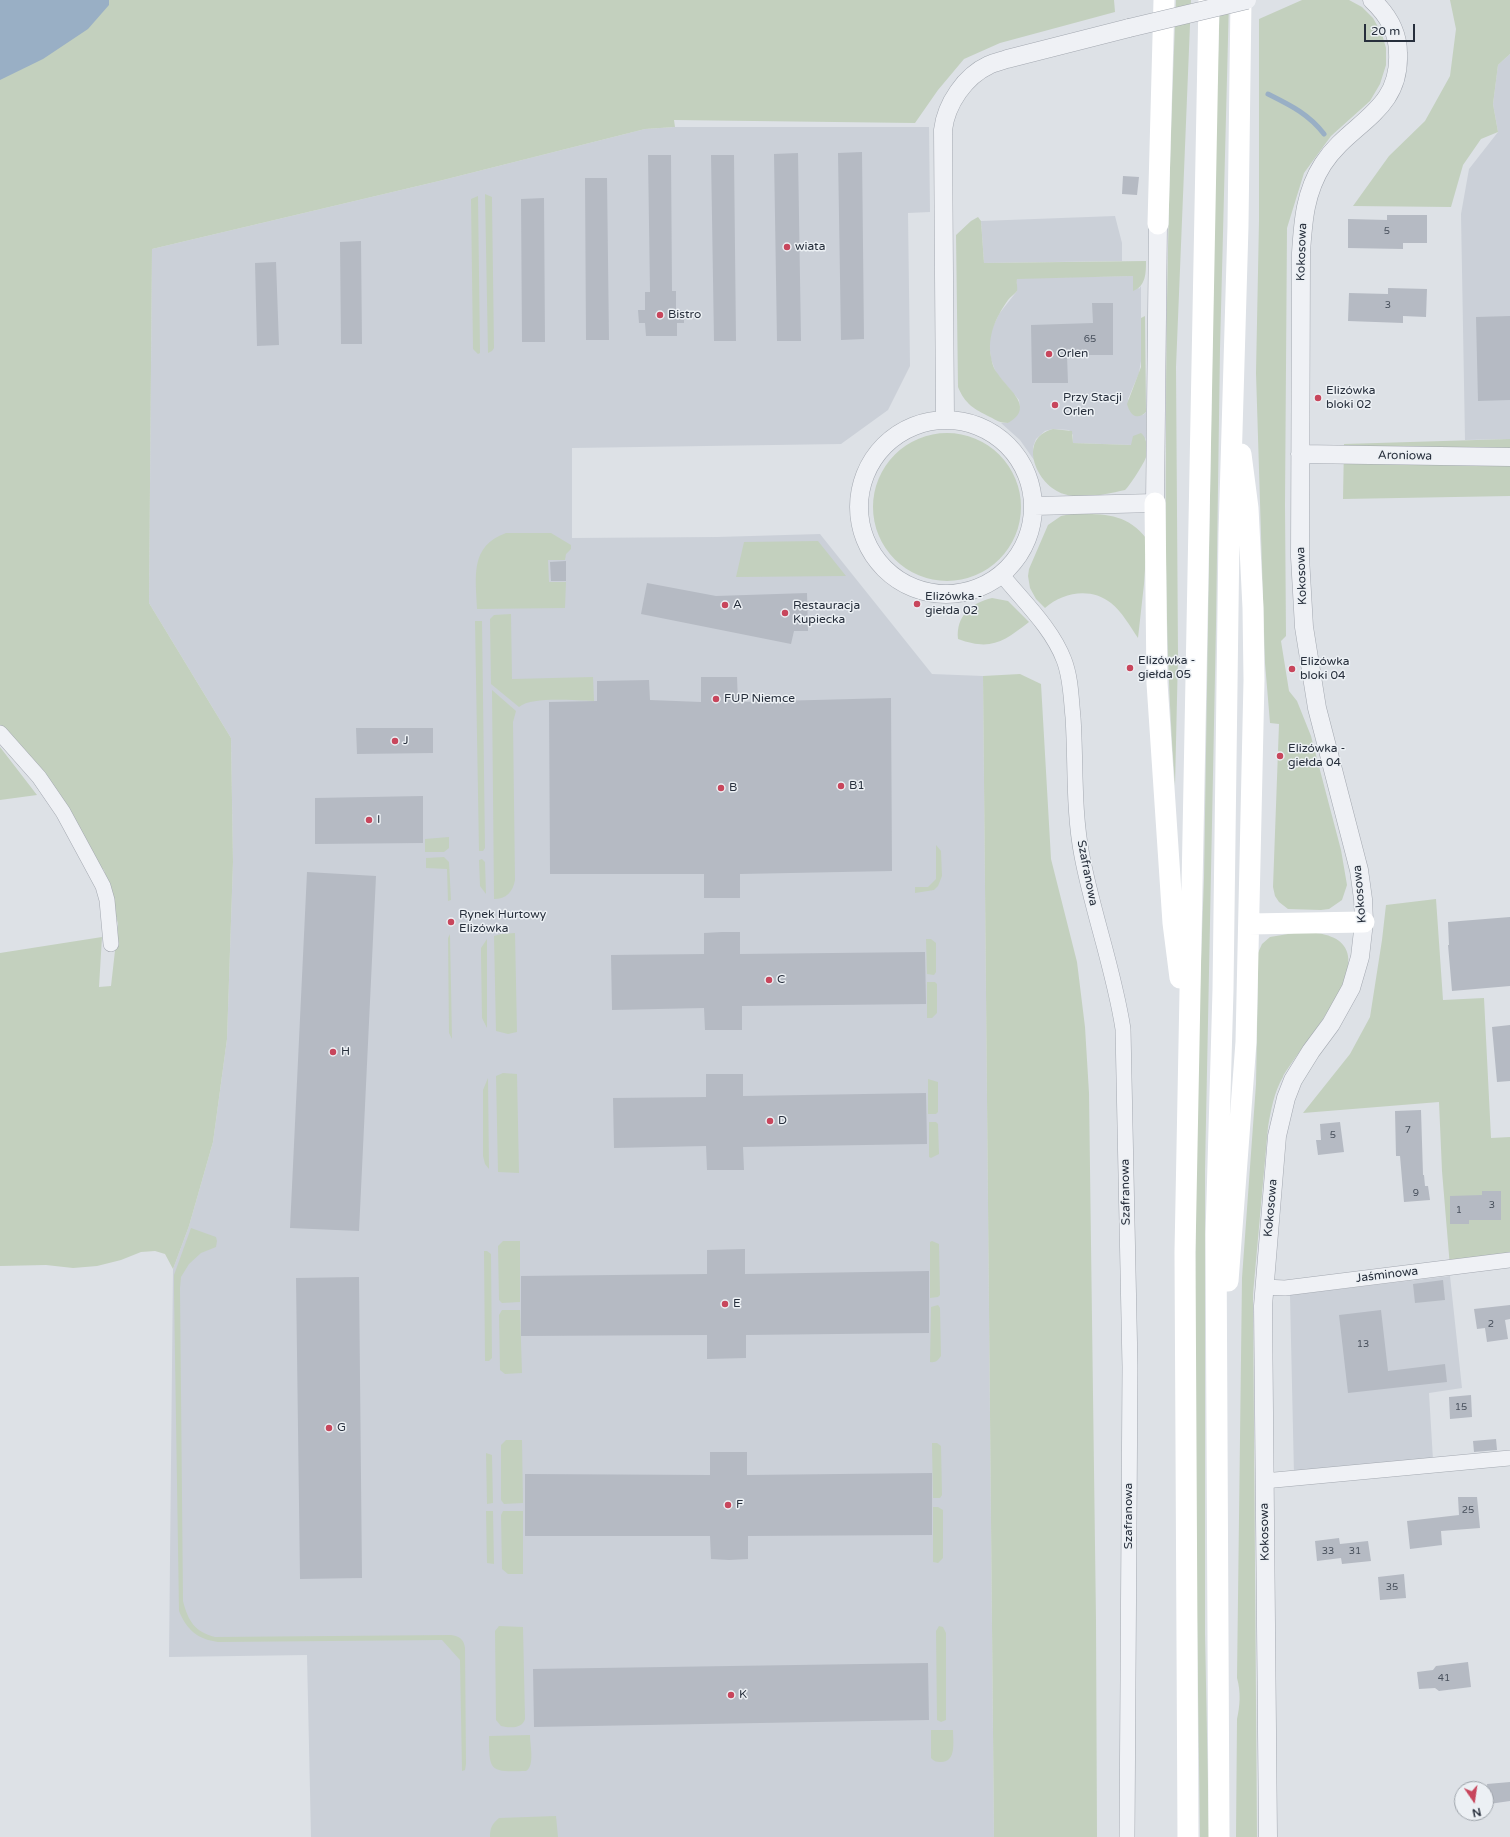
<!DOCTYPE html>
<meta charset="utf-8">
<style>
body{margin:0}
#map{position:relative;width:1510px;height:1837px;overflow:hidden;background:#dde1e6;font-family:"Varela Round",sans-serif}
canvas{display:block}
.north{position:absolute;left:1454px;top:1781px;width:40px;height:40px;box-sizing:border-box;background:#ecf0f4;border:1px solid #9da3aa;border-radius:50%;rotate:167deg;font-size:11px;font-weight:700;line-height:16px;text-align:center;color:#272f3c}
.north::after{content:'';display:block;margin:auto;width:14px;height:18px;background:#c8465c;clip-path:polygon(50% 0,100% 100%,50% 72%,0 100%)}
.scale{position:absolute;left:1364px;top:24px;width:51px;height:18px;box-sizing:border-box;border:2px solid #272f3c;border-top:0;padding-left:5px;font-size:12px;line-height:14px;white-space:nowrap;color:#272f3c;-webkit-text-stroke:3px #ecf0f4;paint-order:stroke}
</style>
<div id="map">
<canvas width="1510" height="1837"></canvas>
<div class="north">N</div>
<div class="scale">20 m</div>
</div>
<script>
const ctx = document.querySelector('canvas').getContext('2d');
ctx.lineJoin = 'round';
function paint(path, color) {
  ctx.fillStyle = color;
  ctx.fill(path, 'evenodd');
}
function stroke(path, color, width, dash) {
  ctx.strokeStyle = color;
  ctx.lineWidth = width;
  ctx.lineCap = dash ? 'butt' : 'round';
  ctx.setLineDash(dash || []);
  ctx.stroke(path);
}
function write(font, color, halo, rows, align = 'center') {
  ctx.font = font + ' "Varela Round",sans-serif';
  ctx.lineWidth = 3;
  ctx.setLineDash([]);
  ctx.textBaseline = 'middle';
  ctx.strokeStyle = halo;
  ctx.fillStyle = color;
  for (const [text, x, y, turn = 0] of rows) {
    ctx.save();
    ctx.translate(x, y);
    ctx.rotate((+turn || 0) * Math.PI / 180);
    ctx.textAlign = isNaN(turn) ? turn : align;
    if (halo) ctx.strokeText(text, 0, 0);
    ctx.fillText(text, 0, 0);
    ctx.restore();
  }
}
paint(new Path2D(`
 M1510,54V439L1465,440L1461,214L1469,169L1498,132L1493,104L1498,65Z
 M675,127H929L930,212L908,213L910,366L888,410L841,444L572,448V538L717,537L820,534L932,674L983,676L994,1837H311L307,1655L169,1657L173,1269L189,1226L213,1142L227,1039L233,862L231,738L149,603L152,249L439,181L645,129Z
 M1115,216L1122,243V261L984,263L981,221Z
 M1133,276L1139,289L1141,286V361L1139,373L1128,399L1143,415L1146,412V441L1145,438L1132,440V445L1073,443V435L1069,430L1053,429L1045,431L1036,439L1033,447L1034,460L1020,440L1001,423H1008L1020,408L1019,400L996,373L991,359L989,343L991,331L999,314L1017,291L1016,278Z
 M1450,1276L1462,1388L1429,1393L1433,1460L1294,1475L1290,1295Z`), '#cbd0d8');
paint(new Path2D(`
 M0,0H1114L1115,12L1000,43L964,59L938,90L915,123L674,120L675,127L645,129L439,181L152,249L149,603L231,738L233,862L227,1039L213,1142L189,1226L173,1269L165,1254L155,1251L141,1252L121,1260L97,1266L73,1268L46,1265L0,1266V953L102,937L99,987L111,986L118,924L104,870L89,860L0,733Z
 M1176,0H1191L1176,367L1178,656L1175,786C1166,668 1165,549 1166,431C1166,287 1170,143 1176,0Z
 M1220,0H1229L1220,349L1216,625L1205,1170V1633L1209,1837H1200L1194,1396L1197,1072L1204,878L1216,116Z
 M1302,0H1349L1362,7L1373,18L1382,34L1386,48V65L1380,84L1370,101L1331,136L1304,173L1287,228L1285,505L1286,636L1281,641L1289,691L1297,701L1311,736L1341,850L1347,885L1342,900L1329,909L1321,910L1288,909L1279,902L1275,896L1273,887L1279,724L1270,723L1265,663L1256,373L1259,221V19Z
 M1450,0H1510V54L1498,65L1493,104L1498,132L1481,139L1463,165L1451,207L1353,206L1389,156L1425,121L1450,76L1456,29Z
 M485,194L492,197V201L494,348L492,351L488,353Z
 M478,196L480,353L478,354L473,349L471,199Z
 M978,217L981,221L984,263L1146,261C1146,273 1146,286 1133,291V276L1017,279C1016,282 1018,288 1017,291C1015,294 1010,297 1008,300C996,317 987,336 991,357C992,363 994,370 998,374C1008,390 1036,407 1008,423C1000,423 996,420 990,417C974,409 965,404 958,387L956,235L971,221Z
 M1145,316L1146,412C1137,421 1130,415 1127,404L1141,367V318Z
 M1053,429L1072,431L1073,443L1131,445L1133,436L1141,433C1147,437 1148,450 1146,457C1145,462 1129,487 1125,490C1107,494 1082,500 1064,494C1037,486 1016,439 1053,429Z
 M873 507a74 74 0 1 1 148 0a74 74 0 1 1-148 0Z
 M1510,439V496L1343,499L1344,444Z
 M1071,514C1102,514 1126,512 1147,539L1144,584L1138,638C1130,626 1122,612 1111,603C1091,587 1063,592 1045,608L1036,599L1030,588L1028,576L1029,569L1048,525L1061,516Z
 M506,533H551L571,545V549L566,554L565,560H548L549,582H566L565,608L477,609C476,578 469,546 506,533Z
 M818,541L846,576L736,577L744,542Z
 M992,598L1008,601L1029,622C1003,642 991,651 958,639C956,616 971,603 992,598Z
 M511,614L512,679L593,677L594,701C575,701 533,696 519,707L491,684L490,619L494,615Z
 M475,621H482L485,848L483,851H479Z
 M1020,674L1041,684L1051,859L1077,962L1085,1027L1089,1093L1096,1620L1097,1837H994L983,676Z
 M492,690L516,711L513,722L515,880C513,892 506,899 494,899Z
 M0,747L37,795L0,800Z
 M449,837V848L444,852H425V839Z
 M936,845L941,851L942,876L938,886L934,890L915,893V887H928L936,879Z
 M444,857L449,862L451,900L448,901L447,869L426,868V858Z
 M482,859L485,862L486,894L480,886L479,860Z
 M1436,899L1443,1000L1484,998L1491,1138L1510,1137V1260L1450,1267L1442,1171L1439,1102L1303,1113L1350,1054L1370,1017L1382,940L1386,905Z
 M1300,932C1408,932 1305,1038 1283,1077C1274,1092 1271,1110 1268,1127L1253,1294L1257,1837H1236L1237,1719C1240,1706 1241,1692 1237,1678L1242,1278L1256,1084L1258,977L1257,955L1262,944L1270,937Z
 M515,933L517,1032L508,1034L496,1031L494,936L501,934Z
 M450,934L452,1039L449,1033L448,938Z
 M487,939V1028L482,1018L481,954V948Z
 M926,939H931L936,943V972L934,975L927,974Z
 M927,982H935L937,984V1013L932,1018H927Z
 M503,1073L517,1074L519,1173L498,1172L496,1076Z
 M488,1078L489,1169L485,1164L483,1156V1090Z
 M928,1079L938,1082V1112L936,1114H928Z
 M929,1122H936L938,1124L939,1154L931,1158L929,1157Z
 M191,1228L216,1237L217,1241L216,1247L201,1253L189,1264L181,1277L180,1288L183,1601C188,1621 195,1632 215,1637L451,1635C459,1636 464,1639 465,1648L466,1764L465,1770L462,1771L460,1660L442,1640L218,1642C197,1639 187,1630 179,1611L174,1292V1275Z
 M503,1241H520V1302L502,1303L499,1300L498,1246Z
 M932,1241L939,1244L940,1295L938,1297L930,1298V1242Z
 M484,1251H487L491,1254L492,1358L489,1361H485Z
 M938,1305L940,1308L941,1356C938,1360 936,1363 930,1362L931,1307Z
 M502,1310H520L522,1373L505,1374L500,1370L499,1315Z
 M506,1440H522L523,1503L504,1504L501,1500V1445Z
 M932,1443H937L941,1446L942,1495L940,1498H933Z
 M486,1453L492,1455L493,1503L487,1504Z
 M933,1507H938L943,1510V1558L938,1563L933,1562Z
 M486,1511H493L494,1564L487,1563Z
 M503,1511H523V1574H508L502,1569L501,1515Z
 M499,1626L523,1627L525,1719C522,1729 510,1728 501,1726L496,1720L495,1631Z
 M939,1626L943,1627L946,1633V1720L941,1722L937,1720L936,1631Z
 M931,1730H953C953,1741 957,1763 940,1762C936,1762 934,1761 931,1758Z
 M530,1735C530,1745 535,1766 526,1771C490,1772 489,1772 489,1736Z
 M556,1816L558,1837H490C490,1828 492,1824 499,1818Z`), '#c3d0be');
paint(new Path2D(`
 M0,0H109V5L88,29L43,59L0,80Z`), '#99afc5');
stroke(new Path2D(`
 M1268,94C1290,105 1309,114 1324,134`), '#99afc5', 5);
paint(new Path2D(`
 M862,152L864,339L841,340L838,153Z
 M798,153L801,341H777L774,154Z
 M648,155H671L672,291H676V310H684V323H677V336H646L645,323H639L638,310H645V292H650Z
 M711,155H734L736,341H714Z
 M1123,176L1139,177L1137,195L1122,194Z
 M585,178H607L609,340H586Z
 M544,198L545,342H522L521,199Z
 M1387,215H1427V243H1403V249L1348,248V219L1387,220Z
 M361,241L362,344H341L340,242Z
 M276,262L279,345L257,346L255,263Z
 M1388,288L1427,289L1426,317L1403,316V323L1348,321L1349,293L1388,294Z
 M1092,303H1113V355H1067L1068,383H1032L1031,325L1093,323Z
 M1510,316V400L1478,401L1476,317Z
 M566,561V581H551L550,562Z
 M647,583L716,596L807,593L808,631H794L791,644L641,614Z
 M701,677H737L738,702L891,698L892,871L740,874V898H704V874H550L549,702L597,701V681L649,680L650,700L701,702Z
 M356,728H433V753L357,754Z
 M423,796V843L315,844V798Z
 M307,872L376,876L359,1231L290,1228Z
 M1510,917V986L1452,991L1448,945H1449L1448,922Z
 M722,932H740V954L925,952L926,1004L742,1006V1030H705L704,1008L612,1010L611,955L704,954V933Z
 M1510,1025V1081L1497,1082L1492,1027Z
 M706,1074H743V1096L926,1093L927,1144L743,1147L744,1170H707L706,1146L614,1148L613,1098L706,1097Z
 M1421,1110L1423,1175H1424L1425,1186H1428L1430,1200L1404,1202L1400,1156H1396L1395,1111Z
 M1340,1122L1344,1152L1318,1155L1316,1140H1321L1320,1124Z
 M1482,1191H1501V1220H1469V1224H1450V1196L1482,1195Z
 M745,1249V1274L929,1271V1333L746,1335V1358L707,1359V1335L521,1336V1276L707,1274V1250Z
 M359,1277L362,1578L300,1579L296,1278Z
 M1443,1280L1445,1300L1415,1303L1413,1284Z
 M1510,1305V1319L1505,1320L1508,1339L1487,1342L1485,1328L1477,1329L1474,1309Z
 M1381,1310L1388,1371L1445,1364L1447,1382L1348,1393L1339,1315Z
 M1471,1395L1472,1417L1450,1419L1449,1397Z
 M1496,1439L1497,1450L1474,1452L1473,1441Z
 M710,1452H747V1475L932,1473V1535L748,1536V1559L729,1560L711,1559L710,1536H525V1474L710,1475Z
 M1458,1497H1477L1480,1528L1441,1531L1442,1545L1410,1549L1407,1521L1459,1515Z
 M1339,1538L1340,1544L1368,1541L1371,1561L1342,1564L1341,1558L1317,1561L1315,1541Z
 M1404,1574L1406,1598L1380,1600L1378,1577Z
 M1468,1662L1471,1687L1439,1691L1435,1688L1419,1689L1417,1672L1433,1670L1436,1666Z
 M928,1663L929,1720L534,1727L533,1669Z
 M1510,1782V1801L1489,1804L1487,1784Z`), '#b5bac3');
const minor = new Path2D(`
 M1002,575C1023,601 1052,628 1064,660C1071,678 1071,698 1073,717C1076,762 1073,810 1082,856C1093,914 1114,970 1123,1029L1130,1367L1127,1837
 M0,733L39,777L63,812L89,860L103,886L107,900L111,944
 M1264,1287L1285,1288L1510,1260
 M1264,1481L1510,1458`);
const tertiary = new Path2D(`
 M859 507a87 87 0 1 1 174 0a87 87 0 1 1-174 0Z
 M945,420L943,130C946,104 965,76 989,65C995,62 1002,61 1007,59L1129,28
 M1300,454L1510,457
 M1034,506L1155,503L1158,224
 M1268,1837L1263,1306L1277,1136L1286,1098L1293,1080L1311,1051L1331,1024L1351,988L1360,957L1364,922L1363,899L1359,870L1317,708L1304,627L1300,557L1301,253C1303,221 1305,192 1323,164C1350,122 1401,112 1398,53C1398,32 1387,14 1372,0`);
stroke(minor, '#a3a8b0', 16);
stroke(tertiary, '#a3a8b0', 19);
stroke(minor, '#eff1f5', 15);
stroke(tertiary, '#eff1f5', 18);
stroke(new Path2D(`
 M1158,224L1164,0
 M1155,503L1157,683L1173,923L1180,978
 M1249,924L1364,922
 M1228,1281L1246,1042L1254,680L1253,608L1248,508L1241,454
 M1188,1837L1185,1252L1209,0
 M1219,1837L1216,1234L1223,990L1229,534L1238,226L1241,0`), '#fff', 21);
const tertiaryBridge = new Path2D(`
 M1129,28L1247,0`);
stroke(tertiaryBridge, '#a3a8b0', 19, []);
stroke(tertiaryBridge, '#eff1f5', 18);
for (const [x, y, r, color] of [
 [787,247,4,"#c8465c"],
 [660,315,4,"#c8465c"],
 [1049,354,4,"#c8465c"],
 [1318,398,4,"#c8465c"],
 [1055,405,4,"#c8465c"],
 [917,604,4,"#c8465c"],
 [725,605,4,"#c8465c"],
 [785,613,4,"#c8465c"],
 [1130,668,4,"#c8465c"],
 [1292,669,4,"#c8465c"],
 [716,699,4,"#c8465c"],
 [395,741,4,"#c8465c"],
 [1280,756,4,"#c8465c"],
 [841,786,4,"#c8465c"],
 [721,788,4,"#c8465c"],
 [369,820,4,"#c8465c"],
 [451,922,4,"#c8465c"],
 [769,980,4,"#c8465c"],
 [333,1052,4,"#c8465c"],
 [770,1121,4,"#c8465c"],
 [725,1304,4,"#c8465c"],
 [329,1428,4,"#c8465c"],
 [728,1505,4,"#c8465c"],
 [731,1695,4,"#c8465c"]
]) {
  const dot = new Path2D();
  dot.arc(x, y, r, 0, 2 * Math.PI);
  ctx.fillStyle = color;
  ctx.fill(dot);
  stroke(dot, '#ecf0f4', 1.5);
}
write('10px', '#4a525e', null, [
 ["5",1387,231],
 ["3",1388,305],
 ["65",1090,339],
 ["7",1408,1130],
 ["5",1333,1135],
 ["9",1416,1193],
 ["3",1492,1205],
 ["1",1459,1210],
 ["2",1491,1324],
 ["13",1363,1344],
 ["15",1461,1407],
 ["25",1468,1510],
 ["33",1328,1551],
 ["31",1355,1551],
 ["35",1392,1587],
 ["41",1444,1678]
]);
write('12px', '#272f3c', '#ecf0f4', [
 ["wiata",795,247],
 ["Bistro",668,315],
 ["Orlen",1057,354],
 ["Elizówka",1326,391],
 ["bloki 02",1326,405],
 ["Przy Stacji",1063,398],
 ["Orlen",1063,412],
 ["Elizówka -",925,597],
 ["giełda 02",925,611],
 ["A",733,605],
 ["Restauracja",793,606],
 ["Kupiecka",793,620],
 ["Elizówka -",1138,661],
 ["giełda 05",1138,675],
 ["Elizówka",1300,662],
 ["bloki 04",1300,676],
 ["FUP Niemce",724,699],
 ["J",403,741],
 ["Elizówka -",1288,749],
 ["giełda 04",1288,763],
 ["B1",849,786],
 ["B",729,788],
 ["I",377,820],
 ["Rynek Hurtowy",459,915],
 ["Elizówka",459,929],
 ["C",777,980],
 ["H",341,1052],
 ["D",778,1121],
 ["E",733,1304],
 ["G",337,1428],
 ["F",736,1505],
 ["K",739,1695]
], 'left');
write('12px', '#272f3c', '#ecf0f4', [
 ["Kokosowa",1302,252,-88],
 ["Aroniowa",1405,456,1],
 ["Kokosowa",1302,576,-92],
 ["Szafranowa",1087,873,79],
 ["Kokosowa",1360,894,-95],
 ["Szafranowa",1126,1192,-91],
 ["Kokosowa",1271,1208,-85],
 ["Jaśminowa",1387,1275,-7],
 ["Szafranowa",1129,1516,-90],
 ["Kokosowa",1265,1532,-91]
]);
</script>
